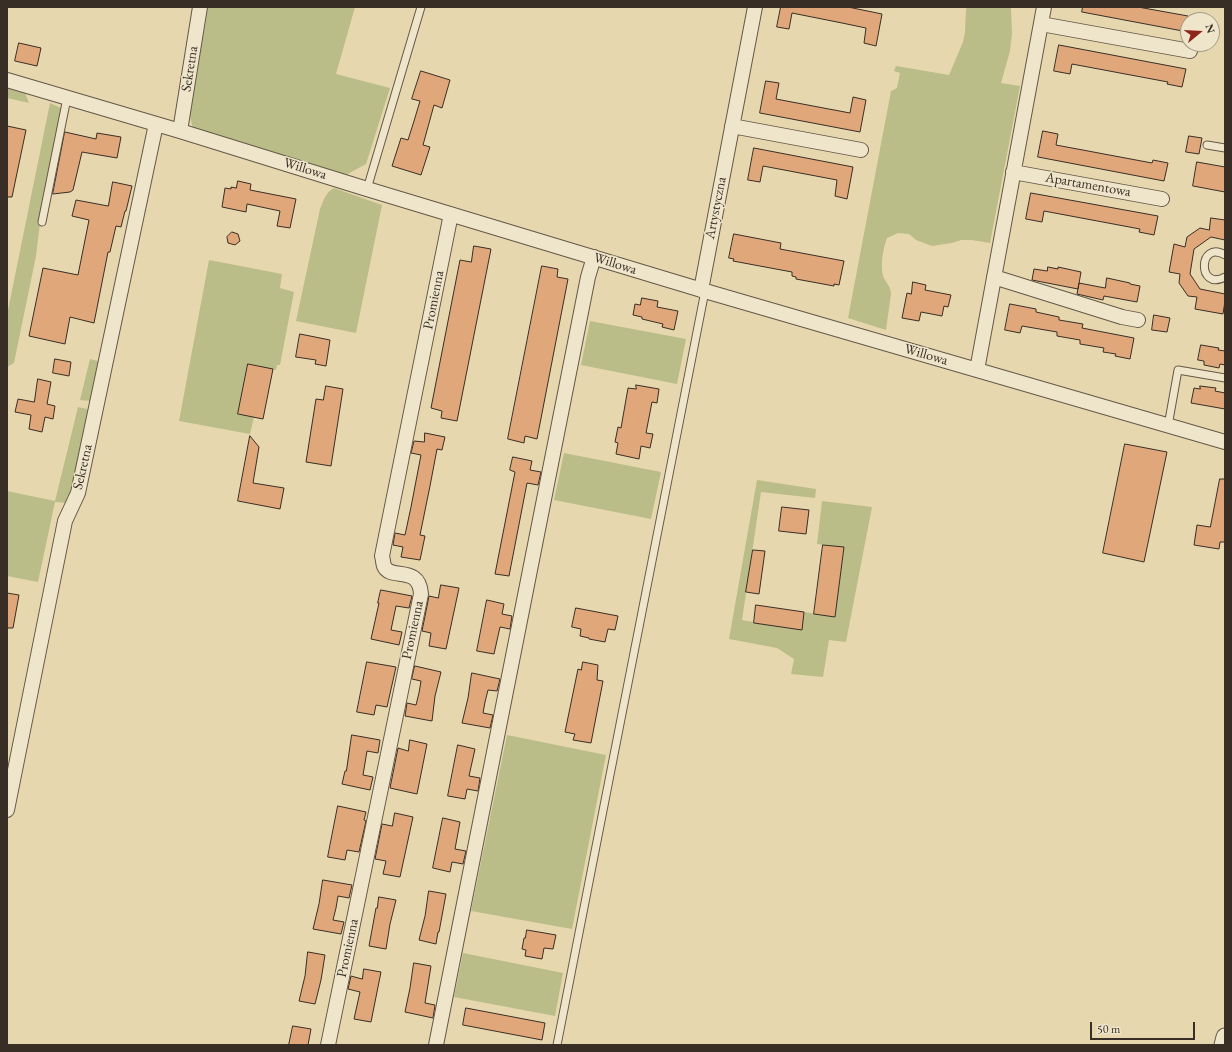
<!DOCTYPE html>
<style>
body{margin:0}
#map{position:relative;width:1232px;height:1052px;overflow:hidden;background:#e7d7af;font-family:"EB Garamond",serif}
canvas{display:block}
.frame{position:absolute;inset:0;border:8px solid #382e25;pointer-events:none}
.north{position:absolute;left:1180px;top:12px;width:40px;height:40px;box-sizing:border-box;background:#efe5cb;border:1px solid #a69c89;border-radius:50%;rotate:72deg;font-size:11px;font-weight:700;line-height:16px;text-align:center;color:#382e25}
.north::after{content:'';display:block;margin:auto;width:14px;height:18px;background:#8f2418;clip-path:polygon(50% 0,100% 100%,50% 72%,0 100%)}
.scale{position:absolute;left:1090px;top:1022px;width:105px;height:18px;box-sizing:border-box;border:2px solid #382e25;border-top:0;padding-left:5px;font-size:12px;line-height:14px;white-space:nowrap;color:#382e25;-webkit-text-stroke:3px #efe5cb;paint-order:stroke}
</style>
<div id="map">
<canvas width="1232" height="1052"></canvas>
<div class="frame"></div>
<div class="north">N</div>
<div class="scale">50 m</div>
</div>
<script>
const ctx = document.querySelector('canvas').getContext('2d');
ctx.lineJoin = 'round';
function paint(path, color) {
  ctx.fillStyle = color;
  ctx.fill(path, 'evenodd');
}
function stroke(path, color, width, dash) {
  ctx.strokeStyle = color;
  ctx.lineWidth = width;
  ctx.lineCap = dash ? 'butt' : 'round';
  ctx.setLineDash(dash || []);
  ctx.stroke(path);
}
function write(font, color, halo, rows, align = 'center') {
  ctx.font = font + ' "EB Garamond",serif';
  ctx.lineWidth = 3;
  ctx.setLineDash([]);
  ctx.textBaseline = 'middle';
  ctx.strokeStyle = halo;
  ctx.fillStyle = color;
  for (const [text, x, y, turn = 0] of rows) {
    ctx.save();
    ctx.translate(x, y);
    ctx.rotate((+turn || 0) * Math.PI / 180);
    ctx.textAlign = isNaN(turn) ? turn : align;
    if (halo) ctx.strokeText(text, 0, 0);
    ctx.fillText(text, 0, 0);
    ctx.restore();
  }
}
paint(new Path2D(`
 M208,7H355L336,74L390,88L366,164L346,175L193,129L190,116Z
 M968,7H1011L1012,34L1010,51L1001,83L1020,86L990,243L971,240H961L952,243L932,246L916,240L909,234L898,233L887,238C883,249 879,270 885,280C888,285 891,288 891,294L886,330L848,318L891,91L897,88L900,73L894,71L896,66L949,75L963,42L965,32L966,9Z
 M7,87L25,93L29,103L7,98Z
 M50,103L61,108L42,206L36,256L14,363L7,367V315Z
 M334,188L382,205L356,333L296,321L320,209C323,201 326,192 334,188Z
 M209,260L282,274L280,288L294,292L280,365H277L276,370L248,364L238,414L254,417L250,434L179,421Z
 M590,321L686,339L677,384L581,365Z
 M90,359L101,362L94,395L90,401L80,400Z
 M78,407L87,409L90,420L68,503L55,502L38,582L7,576V491L55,501Z
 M564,453L661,472L651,519L554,500Z
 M757,480L816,489L815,498L761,492L742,620L801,630L804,612L835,617L844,548L817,544L822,501L872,507L846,642L829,640L823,677L791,674L794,659L777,648L729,639Z
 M507,735L606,755L572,929L471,911Z
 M463,953L563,973L555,1016L454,997Z`), '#babd87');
const building = new Path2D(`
 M781,7H848L882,14L876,46L864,43L866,28L842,23L792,13L789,29L777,27Z
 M1083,7H1138L1188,16V32L1082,12Z
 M19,43L41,48L37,66L15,61Z
 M1059,45L1186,69L1182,87L1167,84L1168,82L1072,64L1070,74L1054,71Z
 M421,71L450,80L442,108L434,105L423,145L430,147L421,175L392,166L401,138L408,140L414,121L420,101L412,99Z
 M766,81L779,83L776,99L850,113L853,97L866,100L860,132L760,113Z
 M7,126L26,130L12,197H7Z
 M1043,131L1058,134L1056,145L1152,163L1153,160L1168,163L1164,181L1038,157Z
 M65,132L96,139L97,133L121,137L117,158L82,152L73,190L70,192L53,194Z
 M1189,136L1202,138L1199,154L1186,152Z
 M754,148L853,167L847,199L835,196L837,180L763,166L760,182L748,180Z
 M1197,162L1225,167V192L1193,186Z
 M238,181L251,184L250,190L296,199L290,228L277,226L280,211L247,204L246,212L222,207L225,188L231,189V187L236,188Z
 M113,182L132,186L126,211H125L121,227L116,226L110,252H108L94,323L70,317L65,344L29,336L43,268L78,275L89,220L72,216L76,200L108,206Z
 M1031,193L1158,216L1154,235L1139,232L1140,229L1044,211L1042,222L1026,219Z
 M1211,218L1225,220V240L1211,237L1194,249L1190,274L1200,289L1225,294V301L1223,314L1195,309L1197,297L1188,296L1179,283L1180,274L1169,272L1174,244L1185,247L1187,237L1200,228L1209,230Z
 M232,232L238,234L240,241L235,245L228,243L227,237Z
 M734,234L781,243L780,249L844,261L839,285L834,284V286L796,279V277L792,276V272L733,261L734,259L729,258Z
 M474,246L491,249L457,421L441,418L442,411L431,408L460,260L471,262Z
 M542,266L558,269L557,277L568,279L537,439L525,436L524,443L508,439Z
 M1048,267L1058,269V267L1081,272L1078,289L1032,280L1034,269L1047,271Z
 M1107,278L1130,283V284L1140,286L1137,302L1104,296L1103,300L1077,294L1079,283L1105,288Z
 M913,282L926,285L925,290L951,295L948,307L944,306L942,316L921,312L919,321L902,318L907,293L911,294Z
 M642,298L658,301L657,307L678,311L674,330L662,327L663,324L642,319V317L633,315L635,304L640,305Z
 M1010,304L1036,309V312L1059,317V320L1083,324L1082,328L1134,338L1130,359L1115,356L1116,354L1103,352L1104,348L1080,344V340L1057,336V332L1022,326L1020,333L1005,330Z
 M1154,315L1170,318L1167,332L1152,330Z
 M300,334L330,340L326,366L315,364L316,360L296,357Z
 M1201,345L1219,348L1218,350L1225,351V365L1220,364L1219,368L1204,365V361L1198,360Z
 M55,359L71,362L69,376L53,373Z
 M248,364L273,369L263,419L238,414Z
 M38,379L51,382L47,404L55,406L53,419L45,417L42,432L29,429L31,415L15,412L18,399L34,402Z
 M636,385L659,389L657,403L652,402L646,433L653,434L650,448L641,446L639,459L616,454L618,443L615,442L618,427L621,428L628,388L636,389Z
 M326,386L343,389L331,466L306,462L316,399L323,400Z
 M1200,386L1216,388L1215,391L1225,393V409L1191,403L1194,388L1200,389Z
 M425,433L445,437L442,450L437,449L430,486L420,535L425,536L420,560L401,557L403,547L393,545L395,533L405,535L411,507L421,455L411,453L414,441L424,442Z
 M250,436L259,447L253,483L284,488L280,509L238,501Z
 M1125,444L1167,452L1144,562L1103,553Z
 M513,457L532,461L530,470L541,472L538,485L527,483L509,576L495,574L515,472L510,470Z
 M1220,479H1225V542H1220L1219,549L1194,545L1197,525L1210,527Z
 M782,507L809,510L806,534L779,531Z
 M823,545L844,547L835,617L814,614Z
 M753,550L765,551L759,594L746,592Z
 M441,585L459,588L446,649L429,646L431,633L422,631L429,596L438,598Z
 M381,590L412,596L409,608L396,606L391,630L402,632L399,645L371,639L379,603H378Z
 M7,593L19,595L13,628H7Z
 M487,600L504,604L502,614L512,616L510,629L500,627L494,654L477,651Z
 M756,605L804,612L802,630L754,623Z
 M576,608L618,616L615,630L608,629L605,642L589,639V638L580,636L581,629L572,627Z
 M367,662L396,667L387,707L376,705L374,715L357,712Z
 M583,662L598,665L597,680L603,681L591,743L573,740L575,734L565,732L578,669L581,670Z
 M415,666L441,672L435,696L432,721L405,716L407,703L416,705L419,693L421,681L412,679Z
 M472,673L500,679L497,691L488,690L485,702L483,713L493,715L490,728L462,723L468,698Z
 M352,735L380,740L378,753L367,751L363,775L373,777L370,790L342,784L345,771H346Z
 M410,740L427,744L417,794L390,788L398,748L408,751Z
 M458,745L475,749L469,776L480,778L478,791L467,789L465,799L448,796Z
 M338,806L366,812L364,820L366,821L359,852L347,850L345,860L328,857Z
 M395,813L413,817L400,877L383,874L386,861L375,859L382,824L392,826Z
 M443,818L460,822L455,849L466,851L463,864L452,862L450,872L433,868Z
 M323,880L352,885L349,898L338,896L336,908L333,920L344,922L341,934L313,929L319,904Z
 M429,891L446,894L439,932H438L436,944L419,940L425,916Z
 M379,897L396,900L390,924L386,949L369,946L376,908H377Z
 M527,930L556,935L553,949L544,948L542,959L525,956L526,950L522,949L524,938H525Z
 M308,952L325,955L321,980L315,1004L299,1001L305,976Z
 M414,963L431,966L425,1003L435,1005L433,1018L405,1012L410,988Z
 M364,969L381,972L371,1022L354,1019L360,992L348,989L351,976L362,979Z
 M466,1008L545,1023L542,1040L463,1025Z
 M293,1026L311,1029L308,1045H289Z`);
paint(building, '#e0a77b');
stroke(building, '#382e25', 1);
const service = new Path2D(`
 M1207,145L1225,148
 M367,189L421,7
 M42,222L67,98
 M1225,255C1198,239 1197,292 1225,277
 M1168,426L1178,370L1225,378
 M557,1045L705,291`);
const minor = new Path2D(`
 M1041,24L1190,51
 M7,80L180,131L367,189L705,291L1225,442
 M732,126L861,150
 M180,131L200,7
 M1013,172L1162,199
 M994,277L1122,317L1138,320
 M701,290L755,7
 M977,370L1044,7
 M7,810L65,521L78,493L156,124
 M328,1045L421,594C419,564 390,581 384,566C383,563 383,559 382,556L451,214
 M436,1045L588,277L594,257`);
const tertiary = new Path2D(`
 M1223,1045L1225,1037`);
stroke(service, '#645848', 9);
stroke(minor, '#645848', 16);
stroke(tertiary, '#645848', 19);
stroke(service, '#efe5cb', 7);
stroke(minor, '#efe5cb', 14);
stroke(tertiary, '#efe5cb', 17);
write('14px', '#382e25', '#efe5cb', [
 ["Sekretna",190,69,-81],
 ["Willowa",305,169,17],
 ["Apartamentowa",1088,185,10],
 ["Artystyczna",716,208,-79],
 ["Willowa",615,264,17],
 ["Promienna",434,300,-79],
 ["Willowa",926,355,16],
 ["Sekretna",83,467,-77],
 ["Promienna",413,630,-78],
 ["Promienna",348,948,-78]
]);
</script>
